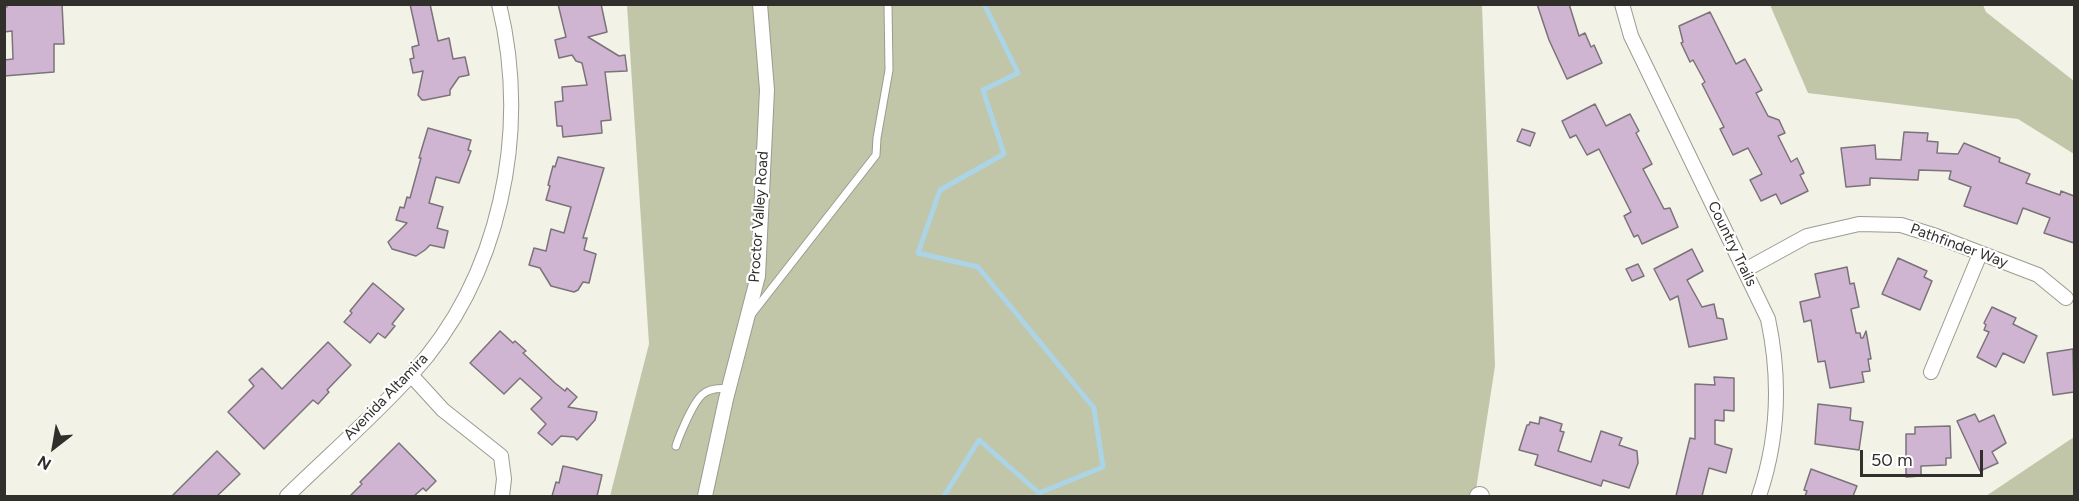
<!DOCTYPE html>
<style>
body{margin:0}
#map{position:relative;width:2079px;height:501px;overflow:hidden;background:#f3f2e7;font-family:Figtree,sans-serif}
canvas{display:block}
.frame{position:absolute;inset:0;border:6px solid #302f2b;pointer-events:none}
.north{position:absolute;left:24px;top:417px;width:60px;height:60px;-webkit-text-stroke:4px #fff;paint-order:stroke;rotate:211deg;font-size:16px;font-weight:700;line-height:24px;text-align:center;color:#302f2b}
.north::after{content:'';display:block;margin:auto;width:21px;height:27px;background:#302f2b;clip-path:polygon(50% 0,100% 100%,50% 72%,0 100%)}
.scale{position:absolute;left:1860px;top:450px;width:123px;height:27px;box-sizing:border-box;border:3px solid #302f2b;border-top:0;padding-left:8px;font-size:18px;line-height:21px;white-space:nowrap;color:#302f2b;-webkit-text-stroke:4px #fff;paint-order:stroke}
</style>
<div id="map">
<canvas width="2079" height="501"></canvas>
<div class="frame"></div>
<div class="north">N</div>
<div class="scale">50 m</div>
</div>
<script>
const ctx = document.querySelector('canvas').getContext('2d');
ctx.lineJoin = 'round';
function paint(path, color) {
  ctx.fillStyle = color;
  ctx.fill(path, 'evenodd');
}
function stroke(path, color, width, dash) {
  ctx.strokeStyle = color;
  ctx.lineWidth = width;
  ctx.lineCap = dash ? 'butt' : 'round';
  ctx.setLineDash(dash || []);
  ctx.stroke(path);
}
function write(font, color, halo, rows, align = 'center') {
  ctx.font = font + ' Figtree,sans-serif';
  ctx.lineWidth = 4.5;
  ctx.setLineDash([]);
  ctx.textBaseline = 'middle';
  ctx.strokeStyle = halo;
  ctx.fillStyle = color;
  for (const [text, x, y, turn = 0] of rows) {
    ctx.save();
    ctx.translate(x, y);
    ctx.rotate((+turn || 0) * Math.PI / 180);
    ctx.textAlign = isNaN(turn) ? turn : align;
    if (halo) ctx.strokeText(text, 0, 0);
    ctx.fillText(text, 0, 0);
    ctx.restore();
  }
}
paint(new Path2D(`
 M627,5H1482L1495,366L1475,496H610L649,344Z
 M1770,5H1983L1986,12L2074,81V154L2018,119L1808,93Z
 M2074,437V496H1986Z`), '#c2c6a8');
stroke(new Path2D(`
 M944,496L979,440L1039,493L1103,467L1094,408L978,267L918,253L940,190L1004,154L983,90L1018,73L984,4`), '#abd4e7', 5);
const building = new Path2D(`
 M7,4H62L64,44H54V72L4,76V60L13,59L12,31L4,32V7H7Z
 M410,4H430L438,41L449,38L453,59L465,57L469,75L459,77L450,90V95L425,100H422L418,95L423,71L413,73L410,59L414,58L412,47L419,45Z
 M558,4H601L607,32L588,37L619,56L625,55L627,71L605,72L611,120L601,121L602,133L563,137L562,126H557L555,102L563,101L562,87L587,85L582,63L576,61L572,55L559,58L555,40L566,37Z
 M1537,4H1569L1579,36L1585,33L1591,47L1594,45L1602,63L1567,79L1549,40Z
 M1710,12L1736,64L1745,59L1762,90L1756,93L1768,116L1779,120L1785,133L1778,136L1791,162L1797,158L1804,173L1800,175L1808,191L1781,204L1776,194L1761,201L1750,180L1762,174L1748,148L1733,155L1720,129L1724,127L1702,84L1705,82L1693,60L1690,62L1681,43L1683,42L1679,26Z
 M1595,104L1606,126L1630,114L1639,131L1636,133L1652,164L1643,169L1664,209L1670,208L1678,227L1642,244L1638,235L1634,237L1624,216L1631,212L1599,149L1587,155L1576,135L1570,138L1562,121Z
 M428,128L471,140L468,150L471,151L459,183L436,177L429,203L443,207L437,228L448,231L444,248L430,245L425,250L416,256L392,249L388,242L407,223L396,220L400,207L404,208L407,197L410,198L421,158H419Z
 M1522,129L1535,133L1530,146L1517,141Z
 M1904,132L1928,133L1927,141L1938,142L1937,153L1958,154L1964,143L2000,158L1999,162L2030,174L2026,183L2060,195L2061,191L2074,196V243L2044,233L2050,218L2023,208L2017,224L1964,206L1971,187L1949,179L1951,171L1919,170L1918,180L1870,178V185L1846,187L1841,148L1875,145L1876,159L1901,160Z
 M558,157L604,168L583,238H587L584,250L596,254L589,283L583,282L578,290L574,292L551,286L540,268L529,265L534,248L546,251L551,229L564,233L571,207L546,200L550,186L548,185L553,166L555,167Z
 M1692,249L1703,271L1687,280L1702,307L1714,304L1717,318L1723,319L1727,339L1689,347L1678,296L1670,300L1654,269Z
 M1898,258L1927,271L1924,277L1932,281L1920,310L1882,294Z
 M1638,264L1644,276L1632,281L1626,269Z
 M1847,267L1850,284L1854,283L1859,307L1851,309L1856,333H1860L1861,338H1863L1866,331L1871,359H1868L1870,371L1862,372L1864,382L1830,388L1825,361L1818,362L1811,320L1804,322L1800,302L1820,297L1815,274Z
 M373,283L404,309L392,324L395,326L385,338L378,333L370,343L344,322L352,313L350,311Z
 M1992,307L2016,318L2013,324L2037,336L2024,363L2003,353L1996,367L1977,357L1989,332L1984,330L1986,325L1984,323Z
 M500,331L513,343L515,341L526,351L523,353L555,383L565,391L567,388L577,397L568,407L597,412L595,420L577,440L574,437L561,436L552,445L538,433L546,424L531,409L542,398L520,378L504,394L470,363Z
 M328,342L351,365L327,390L329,392L318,404L313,400L264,449L228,412L254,386L249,380L262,368L282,389Z
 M2073,349L2074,392L2053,395L2047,353Z
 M1714,377L1734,378V411L1724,410V421L1715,420V444L1732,449L1726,473L1709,468L1702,496H1676L1690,438L1695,439V384L1715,385Z
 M1818,404L1851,408L1850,420L1863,422L1859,450L1815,444Z
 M1975,414L1979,422L1994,415L2006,443L1992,452L1998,463L1980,471L1957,421Z
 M1540,417L1562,424L1560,431L1564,432L1558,451L1591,462L1601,431L1622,438L1619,445L1637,451L1638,463L1629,488L1603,480L1601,486L1535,465L1538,455L1519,450L1527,425H1529L1530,422L1539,424Z
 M1950,426L1951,458H1946V465L1921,466V476L1906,477V434H1915V427Z
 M399,443L436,481L426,491L423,488L414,496H350L362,484L360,482Z
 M217,451L240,474L217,496H172Z
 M563,466L602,475L597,496H552L556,482L559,483Z
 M1811,469L1857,486L1853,496H1805L1807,491L1804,490Z`);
paint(building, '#d0b5d2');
stroke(building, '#7a737a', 1.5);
const lane = new Path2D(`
 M751,315L876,155L877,138L889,70L888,4
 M676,446C679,436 683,428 687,419C697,398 703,386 728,389`);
const street = new Path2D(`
 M1622,4L1631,36L1768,319C1781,380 1779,437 1759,496
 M1745,270L1807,236L1859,224L1901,225L1936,236L2038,275L2066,298
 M1931,372L1980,254
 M411,375L443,410L501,456L504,479L502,496
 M287,496C328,456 372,418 411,375C501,277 530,132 499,4
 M705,496L726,399L758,276L767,90L760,4`);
const secondary = new Path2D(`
 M1479,496H1480`);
stroke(lane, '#9c9b91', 9);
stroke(street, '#9c9b91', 16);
stroke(secondary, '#9c9b91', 20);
stroke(lane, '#fff', 7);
stroke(street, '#fff', 14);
stroke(secondary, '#fff', 18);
write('15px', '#302f2b', '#fff', [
 ["Proctor Valley Road",759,217,-86],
 ["Country Trails",1732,244,64],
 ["Pathfinder Way",1959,246,20],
 ["Avenida Altamira",386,397,-46]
]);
</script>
